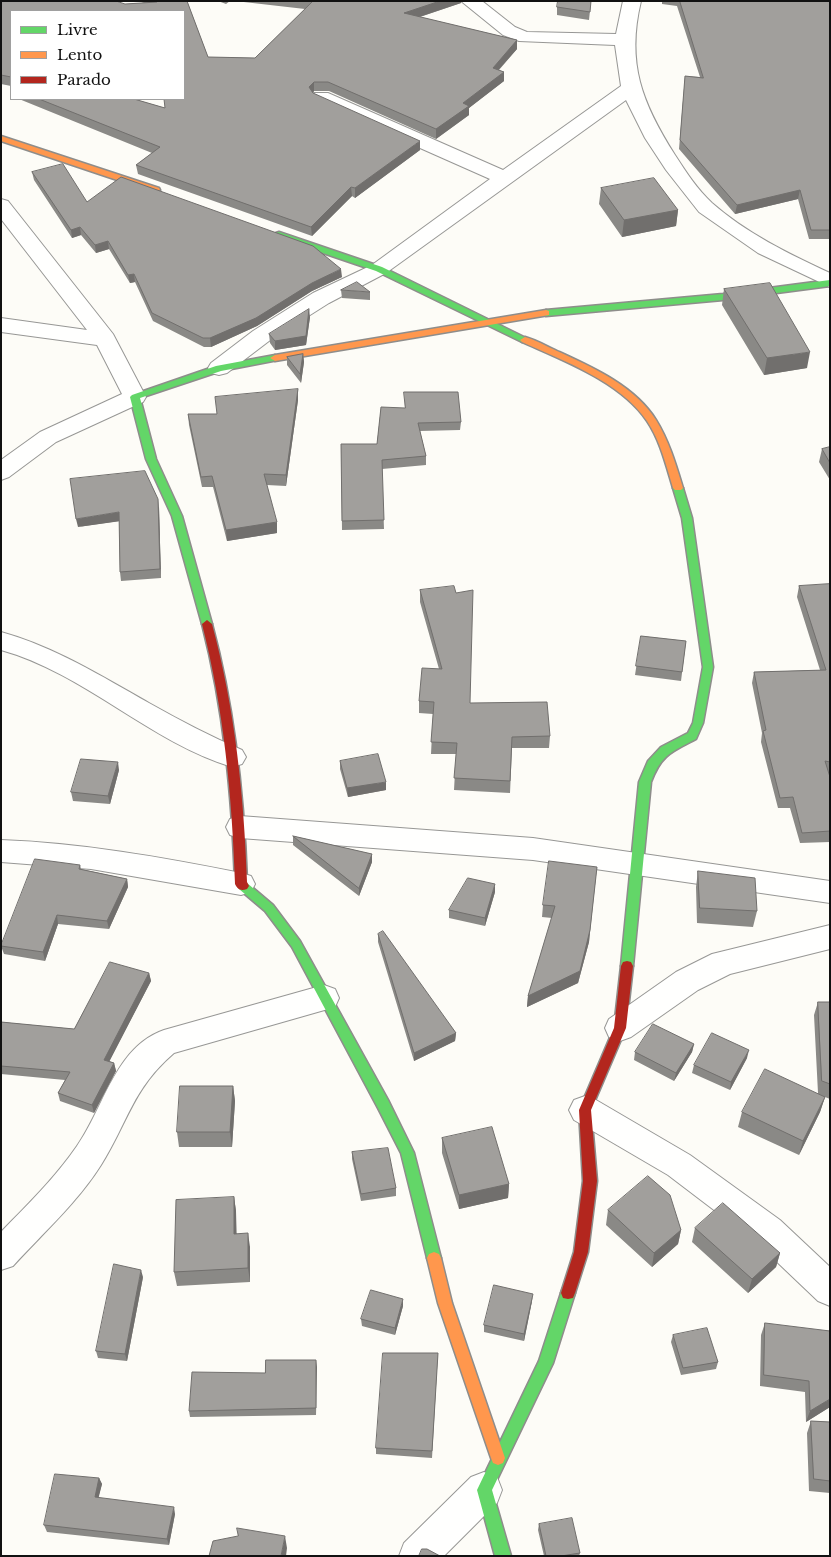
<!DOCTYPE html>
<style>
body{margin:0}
#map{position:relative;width:831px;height:1557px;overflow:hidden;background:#fdfcf7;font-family:"Libre Baskerville",serif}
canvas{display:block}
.frame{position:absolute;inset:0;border:2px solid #111;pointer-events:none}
.legend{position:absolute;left:10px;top:10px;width:175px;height:90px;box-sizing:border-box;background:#fff;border:1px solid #a0a0a0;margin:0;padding:6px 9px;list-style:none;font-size:15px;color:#111}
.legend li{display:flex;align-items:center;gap:10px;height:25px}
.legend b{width:25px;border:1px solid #a0a0a0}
</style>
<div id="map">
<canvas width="831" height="1557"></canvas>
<div class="frame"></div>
<ul class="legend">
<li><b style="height:6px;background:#63d668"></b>Livre</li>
<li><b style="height:6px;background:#ff974d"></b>Lento</li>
<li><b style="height:6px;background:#b3261e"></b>Parado</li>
</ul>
</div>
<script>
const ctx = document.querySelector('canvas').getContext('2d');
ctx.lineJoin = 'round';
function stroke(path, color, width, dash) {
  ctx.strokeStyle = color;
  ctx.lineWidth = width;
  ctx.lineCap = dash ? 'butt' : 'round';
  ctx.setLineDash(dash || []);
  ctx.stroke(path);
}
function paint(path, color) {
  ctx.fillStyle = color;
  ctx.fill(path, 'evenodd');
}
const street = new Path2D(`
 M461,1H482L515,27L527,32L616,34L623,1H641C626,63 642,103 675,155C686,172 697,189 712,203C746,233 789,254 830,273V287L758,253L699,212L666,170L645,138L626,100L386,273L329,303L269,341L227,373L219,375L211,373L208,368L211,363L253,331L313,293L372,265L490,179L314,101L311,97L314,93H328L503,170L621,86L615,45L519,41L503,35Z
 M1,199L8,201L113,334L146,397L143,402L56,442L9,477L1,480V460L40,432L122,394L97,345L1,332V318L87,330L1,219Z
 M1,632C55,647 101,676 149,703C179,720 210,736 242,750L246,757L242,764L232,767C150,742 84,673 1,650Z
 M240,816L533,838L830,881V903L533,860L240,838L230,835L226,827L230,819Z
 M1,840C82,843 161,857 241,873L251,876L255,884L251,892L241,895L91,869L1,862Z
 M830,925V949L730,974L698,990L631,1037L620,1041L609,1037L605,1028L609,1019L676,972L712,954Z
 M324,985L335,989L339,998L335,1007L174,1053C132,1089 128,1122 101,1165C77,1203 43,1233 13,1266L1,1270V1232C28,1204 55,1178 77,1146C104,1108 115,1047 164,1030Z
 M585,1096L596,1100L690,1155L780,1220L830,1267V1306L818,1301L756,1242L668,1175L574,1120L569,1110L574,1100Z
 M484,1472L497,1477L502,1490L497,1503L444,1556H399L404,1543L471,1477Z`);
const fast = new Path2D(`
 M279,232L382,267L530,340L528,342H522L376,271L276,237V233Z
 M830,280V286L723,300L546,316L542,313L546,310L723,294Z
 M275,355L280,358L278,360L221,371L140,398L156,459L182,516L212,624L207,628L202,624L172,516L146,459L130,397L132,395L216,366Z
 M678,485L683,488L692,518L713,667L703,723L696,739C671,752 661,755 651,782L633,966L631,970L627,971L623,970L621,966L639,782L648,761L661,747L688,733L693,723L703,667L682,518L673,488Z
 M243,881L247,883L273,905L300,941L388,1100L414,1153L441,1258L439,1262L434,1264L429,1262L427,1258L401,1153L378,1108L292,947L265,911L239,889L237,886L239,883Z
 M568,1287L573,1288L575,1293L553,1363L492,1490L511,1556H495L477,1490L539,1361L561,1293L563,1288Z`);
const slow = new Path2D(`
 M1,136L159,188L160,190L156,192H153L1,141Z
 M546,310L549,311V315L275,361L270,358L275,355Z
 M525,337C536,340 546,346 557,351C592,367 635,386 656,420C669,441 676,465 683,488L681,490H675L673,488C666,465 660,440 647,421C621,382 562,360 522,342L520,340Z
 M434,1252L439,1254L441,1258L452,1303L505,1458L503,1463L498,1465L493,1463L491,1458L438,1303L427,1258L429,1254Z`);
const jam = new Path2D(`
 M207,620L212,624C235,709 244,795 247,882L249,886L247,889C241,891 238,890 235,884C232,796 224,710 202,624Z
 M627,961L631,962L633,966L626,1028L591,1110L597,1181L588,1252L575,1293L573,1298L568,1299L563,1298L561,1293L574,1252L583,1181L579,1110L614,1028L621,966L623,962Z`);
stroke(street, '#979795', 2);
stroke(fast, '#8e8d8b', 3);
stroke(slow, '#8e8d8b', 3);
stroke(jam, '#8e8d8b', 3);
paint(street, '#fffffe');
paint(fast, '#63d668');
paint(slow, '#ff974d');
paint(jam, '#b3261e');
paint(new Path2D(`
 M1,1L125,4L144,3L139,1H187L208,57L255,58L305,9L235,1H461V3L420,17L517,40V49L499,70L504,72V81L469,108V115L436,139L329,91H314L313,93L420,150L355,198L352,196L312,236L138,174L136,165L152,153L19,99H134L165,108L184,11H11V86L1,84Z
 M218,1H230L226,4Z
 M591,1L589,20L557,15V7Z
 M662,1H830V239H809L798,199L735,214L679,149L685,76L700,77L677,6L662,4Z
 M32,172L87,202L342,277L312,291L257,326L211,347H204L153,321L135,282L130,283L109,249L96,253L81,235L72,238L34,180Z
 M601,188L678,210L676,226L622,237L599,204Z
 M724,289L807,368L764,375L722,305Z
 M341,290L370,292V300L342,298Z
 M310,317L306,345L275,350L270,343L269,334Z
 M303,354L304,362L301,383L287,365V357Z
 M298,389V400L286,486L267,485L277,533L227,541L213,487H202L189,425L188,414H217Z
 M381,407L461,422L460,430L420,431L426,456V465L382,469L384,529L342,530L341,444H377Z
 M830,447V480L819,462L822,449Z
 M159,507L161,578L121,581L120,572L119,521L78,527Z
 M830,584V773H829L830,777V842L800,843L790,808H778L761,742L762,733L752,683L754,672L820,670L797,597L799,586Z
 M420,590L470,703L550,736L549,748H512L510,793L454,790L456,754H431L433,714L419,713V701L439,669L420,602Z
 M641,636L686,641L681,681L635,675Z
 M340,761L386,790L348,797L340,769Z
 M119,770L110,804L73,801L71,792Z
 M293,836L372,854V862L359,896L293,845Z
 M80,865L81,869L127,879L128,887L109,929L58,924L45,961L4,954L1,946Z
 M597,867L589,942L578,983L527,1007L528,996L552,918L542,917L543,905Z
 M698,871L757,911L753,927L697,923L696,887Z
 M495,892L485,926L449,918V910Z
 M378,934L456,1033L455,1041L414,1061L378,942Z
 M149,973L151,981L109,1061L114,1063L116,1071L94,1113L60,1101L58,1093L65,1080L1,1074V1022L74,1029Z
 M818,1002H830V1099L825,1097L820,1112L799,1155L738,1127L742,1112L818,1093L814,1015Z
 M694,1044L692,1052L674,1081L634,1060L635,1052Z
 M747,1058L730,1090L692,1073L694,1065Z
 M233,1086L235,1101L232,1147H179L177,1132Z
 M442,1138L509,1184L508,1198L459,1209L442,1153Z
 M352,1152L396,1188V1196L361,1201L352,1159Z
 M234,1197L236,1211V1233L250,1247V1282L177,1286L174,1272Z
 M608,1210L681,1230L678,1244L652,1267L606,1225Z
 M695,1228L780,1253L776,1267L748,1293L692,1242Z
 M143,1277L127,1361L98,1358L96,1351Z
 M532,1301L524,1341L484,1332V1325Z
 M403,1306L395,1335L362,1326L361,1319Z
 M765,1323L830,1407L806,1422L805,1392L760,1386L761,1335Z
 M673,1335L718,1362L716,1369L681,1375L671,1342Z
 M438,1353L432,1458L376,1454V1448Z
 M316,1360V1415L190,1417L189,1411L265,1373Z
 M811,1421L830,1422V1493L809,1491L807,1433Z
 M99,1478L102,1484L98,1498L175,1514L169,1545L47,1532L44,1525Z
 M539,1524L580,1553L579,1556H544L538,1530Z`), '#8a8986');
paint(new Path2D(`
 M440,1H461V3L404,22V13Z
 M517,40V49L492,77L493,68Z
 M504,72V81L469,108V115L436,139V129L463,103Z
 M314,82V91L310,96L309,87Z
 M420,141V150L355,198V188Z
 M351,187L352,196L312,236L311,227Z
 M800,190L798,199L735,214L737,205Z
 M678,210L676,226L622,237L624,220Z
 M80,227L81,235L72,238L71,230Z
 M108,241L109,249L96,253L95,245Z
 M341,269L342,277L312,291L257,326L211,347L210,338L312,283Z
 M134,274L135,282L130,283L128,275Z
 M309,309L310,317L306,345L275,350V341Z
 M810,352L807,368L764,375L767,358Z
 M303,354L304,362L301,383L300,374Z
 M298,389V400L286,486V475Z
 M158,499L159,507L161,578L160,569Z
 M119,512L121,521L78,527L76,519Z
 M277,522V533L227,541L226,530Z
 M118,762L119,770L110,804L108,796Z
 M386,782V790L348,797L347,788Z
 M372,854V862L359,896V888Z
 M127,879L128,887L109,929L107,921Z
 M495,884V892L485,926V918Z
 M57,915L58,924L45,961L43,952Z
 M590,930L589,942L578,983L527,1007L528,996Z
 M149,973L151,981L106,1068L104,1060Z
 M456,1033L455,1041L414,1061V1053Z
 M694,1044L692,1052L674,1081L676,1073Z
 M749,1050L747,1058L730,1090L731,1082Z
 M114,1063L116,1071L94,1113L92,1105Z
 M233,1086L235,1101L232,1147L230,1132Z
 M825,1097L820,1112L799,1155L803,1141Z
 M509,1184L508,1198L459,1209V1195Z
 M234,1197L236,1211L237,1248L234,1234Z
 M681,1230L678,1244L652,1267L654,1253Z
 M248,1233L250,1247V1282L248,1268Z
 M780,1253L776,1267L748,1293L752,1279Z
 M141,1270L143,1277L127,1361L125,1354Z
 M533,1294L532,1301L524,1341V1334Z
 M403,1299V1306L395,1335V1328Z
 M316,1360L317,1367L316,1415Z
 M830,1399V1407L806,1422L810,1411Z
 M99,1478L102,1484L97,1504L95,1497Z
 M174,1507L175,1514L169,1545L167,1539Z
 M285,1536L287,1548L286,1556H281Z`), '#716f6d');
const building = new Path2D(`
 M1,1H116L125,4L157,2L156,1H187L208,57L255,58L313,1H440L404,13L517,40L493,68L504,72L463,103L469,106L436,129L328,82H314L309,87L313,93L420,141L355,188L351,187L311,227L136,165L160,147L39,99H134L165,108L164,99H184V11H11V77L1,75Z
 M558,1H591L590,12L557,7Z
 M680,1H830V230H811L800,190L737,205L680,140L685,76L703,78Z
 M63,164L87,202L121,177L313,246L341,269L312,283L256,318L210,338H203L152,313L134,274L128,275L108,241L95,245L80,227L71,230L32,172Z
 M654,178L678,210L624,220L601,188Z
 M357,282L370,292L341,290Z
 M770,283L810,352L767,358L724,289Z
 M309,309L306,336L275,341L269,334Z
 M303,354L300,374L287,357Z
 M298,389L286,475L264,474L277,522L226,530L212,476L201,477L188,414H217L215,397Z
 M404,392H458L461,422L418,423L426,456L382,460L384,520L342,521L341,444H377L381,407L405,408Z
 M830,447V463L822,449Z
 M145,471L158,499L160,569L120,572L119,512L76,519L70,479Z
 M830,584V762L825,761L830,777V831L802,833L793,797L780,798L763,731L766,730L754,672L826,670L799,586Z
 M454,586L456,593L473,590L470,703L547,702L550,736L512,737L510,781L454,778L457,743L431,742L434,702L419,701L422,668L442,669L420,590Z
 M641,636L686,641L682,672L636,666Z
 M378,754L386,782L347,788L340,761Z
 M81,759L118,762L108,796L71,792Z
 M293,836L372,854L359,888Z
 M35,859L80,865L79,869L127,879L107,921L57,915L43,952L1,946Z
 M549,861L597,867L590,930L580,971L528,996L555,906L543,905Z
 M698,871L755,878L757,911L700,908Z
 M468,878L495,884L485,918L449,910Z
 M383,931L456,1033L414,1053L378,934Z
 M110,962L149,973L104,1060L114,1063L92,1105L58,1093L70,1072L1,1066V1022L74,1029Z
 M818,1002H830V1084L822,1081Z
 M653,1024L694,1044L676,1073L635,1052Z
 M712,1033L749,1050L731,1082L694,1065Z
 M765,1069L825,1097L803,1141L742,1112Z
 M180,1086H233L230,1132H177Z
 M492,1127L509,1184L459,1195L442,1138Z
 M388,1148L396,1188L361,1194L352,1152Z
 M648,1176L670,1195L681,1230L654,1253L608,1210Z
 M234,1197V1234L248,1233V1268L174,1272L176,1200Z
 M723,1203L780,1253L752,1279L695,1228Z
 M114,1264L141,1270L125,1354L96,1351Z
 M494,1285L533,1294L524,1334L484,1325Z
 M371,1290L403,1299L395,1328L361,1319Z
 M765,1323L830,1331V1399L810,1411L809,1381L764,1375Z
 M707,1328L718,1362L683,1368L673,1335Z
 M383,1353H438L432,1451L376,1448Z
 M266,1360H316V1408L189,1411L192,1372L265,1373Z
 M811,1421L830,1422V1481L814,1479Z
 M55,1474L99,1478L95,1497L174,1507L167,1539L44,1525Z
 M572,1518L580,1553L561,1556H546L539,1524Z
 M237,1528L285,1536L281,1556H209L213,1541L238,1536Z
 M422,1549H427L440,1556H419Z`);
paint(building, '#a19f9c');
stroke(building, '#716f6d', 1);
</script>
